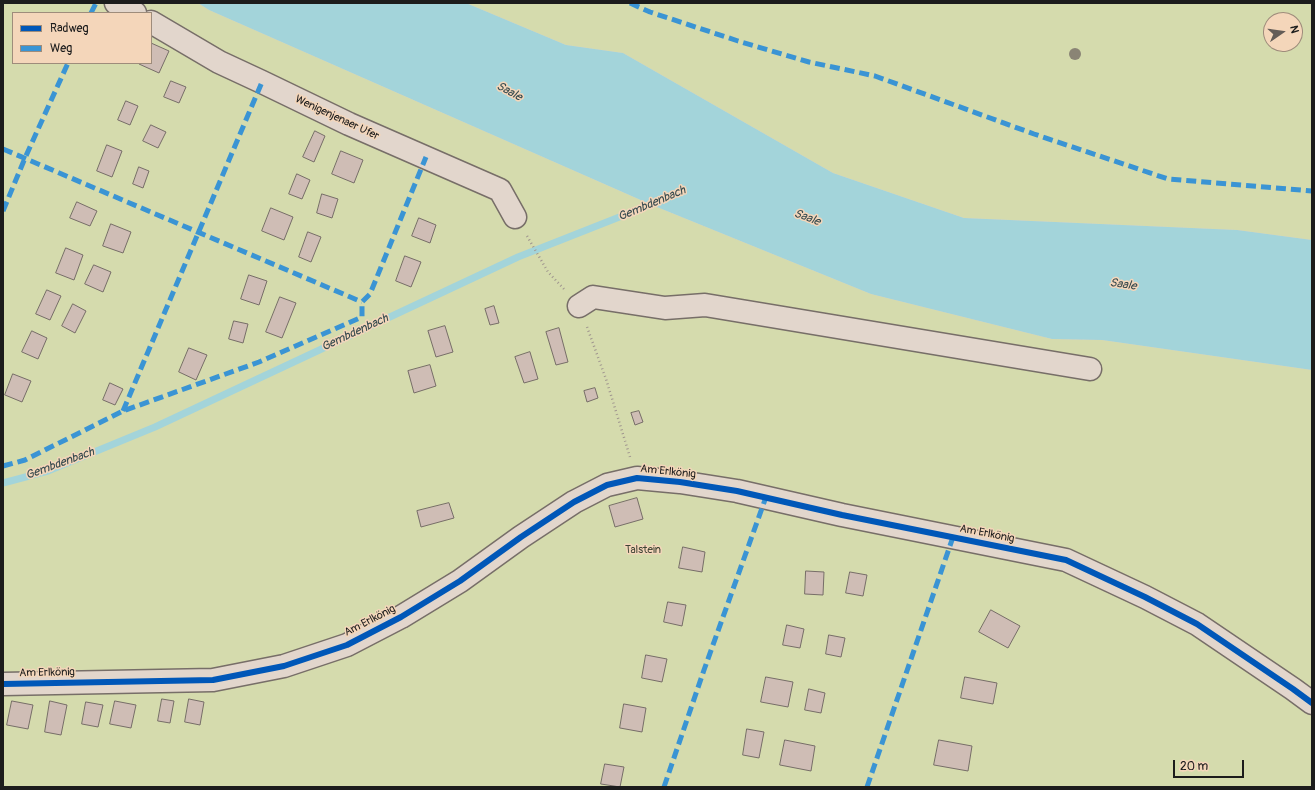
<!DOCTYPE html>
<meta charset="utf-8">
<style>
body{margin:0}
#map{position:relative;width:1315px;height:790px;overflow:hidden;background:#e7d2c4;font-family:Pangolin,sans-serif}
canvas{display:block}
.frame{position:absolute;inset:0;border:4px solid #1c1c1c;pointer-events:none}
.legend{position:absolute;left:12px;top:12px;width:140px;height:52px;box-sizing:border-box;background:#f4d6ba;border:1px solid #9e8c7b;margin:0;padding:5px 7px;list-style:none;font-size:12px;color:#1c1c1c}
.legend li{display:flex;align-items:center;gap:8px;height:20px}
.legend b{width:20px;border:1px solid #9e8c7b}
.north{position:absolute;left:1263px;top:12px;width:40px;height:40px;box-sizing:border-box;background:#f4d6ba;border:1px solid #9e8c7b;border-radius:50%;rotate:77deg;font-size:11px;font-weight:700;line-height:16px;text-align:center;color:#1c1c1c}
.north::after{content:'';display:block;margin:auto;width:14px;height:18px;background:#635c57;clip-path:polygon(50% 0,100% 100%,50% 72%,0 100%)}
.scale{position:absolute;left:1173px;top:760px;width:71px;height:18px;box-sizing:border-box;border:2px solid #1c1c1c;border-top:0;padding-left:5px;font-size:12px;line-height:14px;white-space:nowrap;color:#1c1c1c;-webkit-text-stroke:3px #f4d6ba;paint-order:stroke}
</style>
<div id="map">
<canvas width="1315" height="790"></canvas>
<div class="frame"></div>
<ul class="legend">
<li><b style="height:5px;background:#0057b8"></b>Radweg</li>
<li><b style="height:5px;background:#3a94d4"></b>Weg</li>
</ul>
<div class="north">N</div>
<div class="scale">20 m</div>
</div>
<script>
const ctx = document.querySelector('canvas').getContext('2d');
ctx.lineJoin = 'round';
function paint(path, color) {
  ctx.fillStyle = color;
  ctx.fill(path, 'evenodd');
}
function stroke(path, color, width, dash) {
  ctx.strokeStyle = color;
  ctx.lineWidth = width;
  ctx.lineCap = dash ? 'butt' : 'round';
  ctx.setLineDash(dash || []);
  ctx.stroke(path);
}
function write(font, color, halo, rows, align = 'center') {
  ctx.font = font + ' Pangolin,sans-serif';
  ctx.lineWidth = 3;
  ctx.setLineDash([]);
  ctx.textBaseline = 'middle';
  ctx.strokeStyle = halo;
  ctx.fillStyle = color;
  for (const [text, x, y, turn = 0] of rows) {
    ctx.save();
    ctx.translate(x, y);
    ctx.rotate((+turn || 0) * Math.PI / 180);
    ctx.textAlign = isNaN(turn) ? turn : align;
    if (halo) ctx.strokeText(text, 0, 0);
    ctx.fillText(text, 0, 0);
    ctx.restore();
  }
}
paint(new Path2D(`
 M3,3H198L209,10L652,205L871,294L1052,339L1102,340L1312,370V787H3ZM13,13H151V63H13Z
 M466,3H1312V240L1237,230L964,218L833,173L623,53L566,45ZM1271,20H1295V44H1271Z`), '#d5dbad');
paint(new Path2D(`
 M198,3H466L566,45L623,53L833,173L964,218L1237,230L1312,240V370L1102,340L1052,339L871,294L652,205L209,10Z`), '#a3d4da');
stroke(new Path2D(`
 M3,483L48,471L155,427L518,257L660,201`), '#a3d4da', 7);
const building = new Path2D(`
 M151,43L169,51L159,73L139,64V63H151Z
 M171,81L186,87L179,103L164,97Z
 M126,101L138,106L130,125L118,120Z
 M151,125L166,132L158,148L143,141Z
 M315,131L325,136L314,162L303,157Z
 M107,145L122,151L112,177L97,171Z
 M341,151L363,160L354,183L332,174Z
 M139,167L149,171L143,188L133,184Z
 M297,174L310,180L302,199L289,194Z
 M322,194L338,199L332,218L317,213Z
 M77,202L97,211L90,226L70,218Z
 M271,208L293,217L284,240L262,231Z
 M419,218L436,225L430,243L412,236Z
 M111,224L131,232L123,253L103,246Z
 M308,232L321,237L311,262L299,257Z
 M66,248L83,255L74,280L56,273Z
 M405,256L421,262L411,287L396,281Z
 M94,265L111,272L103,292L85,284Z
 M249,275L267,281L259,305L241,299Z
 M47,290L61,296L50,320L36,314Z
 M280,297L296,303L282,338L266,332Z
 M73,304L86,311L75,333L62,326Z
 M494,306L499,323L490,325L485,309Z
 M234,321L248,324L243,343L229,339Z
 M445,326L453,352L436,357L428,331Z
 M559,328L568,362L556,365L546,332Z
 M32,331L47,338L38,359L22,352Z
 M189,348L207,355L196,380L179,372Z
 M530,352L538,379L524,383L515,357Z
 M430,365L436,386L414,393L408,371Z
 M13,374L31,381L22,402L5,395Z
 M110,383L123,389L115,405L103,400Z
 M595,388L598,398L587,402L584,391Z
 M639,411L643,422L635,425L631,413Z
 M637,498L643,519L615,527L609,506Z
 M449,503L454,518L421,527L417,511Z
 M683,547L705,552L702,572L679,568Z
 M806,571L824,572L823,595L805,594Z
 M850,572L867,575L863,596L846,593Z
 M668,602L686,605L682,626L664,622Z
 M991,610L1020,626L1008,648L979,632Z
 M787,625L804,629L800,648L783,645Z
 M829,635L845,638L841,657L826,654Z
 M646,655L667,659L662,682L642,678Z
 M766,677L793,682L788,707L761,702Z
 M965,677L997,683L993,704L961,698Z
 M809,689L825,693L821,713L805,710Z
 M162,699L174,701L170,723L158,721Z
 M189,699L204,702L200,725L185,722Z
 M12,701L33,705L28,729L7,725Z
 M50,701L67,705L61,735L45,732Z
 M115,701L136,705L131,728L110,724Z
 M86,702L103,705L98,727L82,724Z
 M624,704L646,708L642,732L620,728Z
 M747,729L764,732L759,758L743,755Z
 M785,740L815,746L811,771L780,765Z
 M939,740L972,746L968,771L934,765Z
 M605,764L624,767L620,787L601,784Z`);
paint(building, '#cfbdb5');
stroke(building, '#776e68', 1);
const minor = new Path2D(`
 M116,3L135,13
 M151,22L219,62L262,82L349,124L500,190L515,217
 M579,306L593,297L665,308L705,305L1090,369
 M3,684L213,680L284,666L347,645L401,617L460,581L521,537L574,502L607,485L637,478L680,482L737,491L842,515L1066,560L1145,597L1197,624L1293,689L1312,703`);
stroke(minor, '#776e68', 25);
stroke(new Path2D(`
 M527,236L548,272L564,289
 M587,327L606,379L630,457`), '#a0968f', 2.5, [1, 3]);
stroke(minor, '#e2d6cc', 22);
stroke(new Path2D(`
 M630,3L650,12L738,41L809,62L875,76L1034,134L1168,179L1312,191
 M91,13L96,3
 M3,149L362,302
 M3,211L25,158L68,63
 M123,411L262,82
 M3,466L25,460L123,411L259,362L362,317V302L370,294L426,157
 M664,787L704,670L766,497
 M867,787L953,537`), '#3a94d4', 5, [10, 5]);
stroke(new Path2D(`
 M3,684L213,680L284,666L347,645L401,617L460,581L521,537L574,502L607,485L637,478L680,482L737,491L842,515L1066,560L1145,597L1197,624L1293,689L1312,703`), '#0057b8', 6);
ctx.fillStyle = '#8a8475';
for (const [x, y] of [
 [1075,54]
]) {
  ctx.beginPath();
  ctx.arc(x, y, 6, 0, 2 * Math.PI);
  ctx.fill();
}
write('11px', '#1c1c1c', '#f4d6ba', [
 ["Wenigenjenaer Ufer",337,118,25],
 ["Am Erlkönig",668,472,6],
 ["Am Erlkönig",987,534,11],
 ["Am Erlkönig",370,621,-27],
 ["Am Erlkönig",47,673,-1]
]);
write('11px', '#3e4435', '#f4d6ba', [
 ["Talstein",643,550]
]);
write('italic 12px', '#364a4e', '#f4d6ba', [
 ["Saale",509,92,28],
 ["Gembdenbach",652,204,-23],
 ["Saale",807,218,20],
 ["Saale",1123,285,8],
 ["Gembdenbach",355,333,-25],
 ["Gembdenbach",60,464,-20]
]);
</script>
